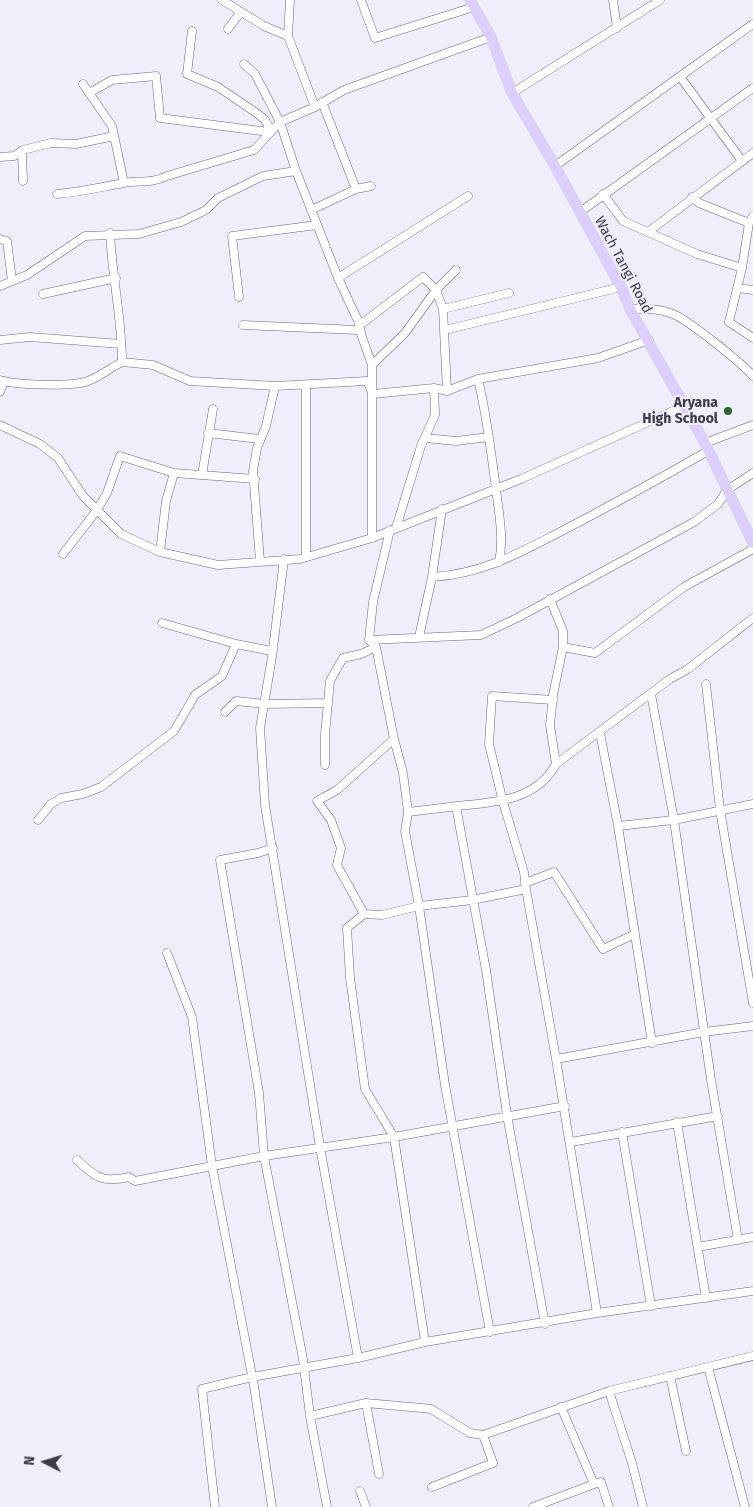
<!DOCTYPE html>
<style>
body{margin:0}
#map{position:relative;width:753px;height:1507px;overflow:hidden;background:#f1eefb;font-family:"Fira Sans",sans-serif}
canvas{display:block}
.north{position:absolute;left:20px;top:1437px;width:50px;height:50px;-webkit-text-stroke:4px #f1eefb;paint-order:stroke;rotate:275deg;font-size:14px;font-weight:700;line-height:20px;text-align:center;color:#3d3a47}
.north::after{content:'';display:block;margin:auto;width:18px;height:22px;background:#3d3a47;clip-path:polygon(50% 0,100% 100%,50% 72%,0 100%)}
</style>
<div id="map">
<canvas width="753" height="1507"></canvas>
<div class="north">N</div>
</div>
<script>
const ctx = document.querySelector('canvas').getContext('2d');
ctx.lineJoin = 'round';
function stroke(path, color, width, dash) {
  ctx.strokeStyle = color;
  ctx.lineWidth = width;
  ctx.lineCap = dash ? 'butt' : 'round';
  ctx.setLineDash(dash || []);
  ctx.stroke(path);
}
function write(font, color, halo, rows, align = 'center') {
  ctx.font = font + ' "Fira Sans",sans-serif';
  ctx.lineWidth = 4;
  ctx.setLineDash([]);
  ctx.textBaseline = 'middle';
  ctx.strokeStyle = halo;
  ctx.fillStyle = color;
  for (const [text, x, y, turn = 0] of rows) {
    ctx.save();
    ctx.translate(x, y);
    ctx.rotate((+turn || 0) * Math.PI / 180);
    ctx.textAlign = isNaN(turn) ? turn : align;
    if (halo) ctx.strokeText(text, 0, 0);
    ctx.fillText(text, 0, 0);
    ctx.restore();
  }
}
const minor = new Path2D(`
 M222,0L264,26L288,36
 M290,0L288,36L315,107
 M361,0L375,38L474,7
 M613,0L617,28
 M228,29L240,13
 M192,31L187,74L218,87L258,114L265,120L271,131
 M244,64L255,74L280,122L296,171L338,278L360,325L361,334L372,365V538
 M681,78L742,161
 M83,84L112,126L124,183
 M89,93L112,80L156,76L160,118L269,132
 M512,93L660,0
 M322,102L356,189
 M22,152L23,181
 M0,157L14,156L23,150L51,143L76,144L114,136
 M555,166L753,24
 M57,194C81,192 101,187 124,183C141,180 150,184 167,176L254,150L280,122L315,107L344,90L491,37
 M603,194L623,221L697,254L742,268
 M692,197L699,203L749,223
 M311,210L356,189L371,186
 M580,212L753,88
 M753,216L749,223L742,268L729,322L753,338
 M648,232L753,153
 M110,233C112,276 122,319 122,362
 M0,239L7,241L12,281
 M338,278L468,196
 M0,286L27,275L85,236L139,234L181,222L206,210L218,198L263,176L296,171
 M738,288L753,290
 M43,294L116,278
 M239,297L232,236L317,225
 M443,309L509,293
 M630,309C645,309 659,308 673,314C688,320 742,363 753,376
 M243,325L357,330L360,325L423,277L436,290L443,309L447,391
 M445,330L621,287
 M0,340L30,337L121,344
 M372,365L405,333L436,290L456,270
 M478,379C487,416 491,452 496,489C499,514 504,538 499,562
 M0,380C17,385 72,387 88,381C101,376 110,368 122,362L153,365L190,381L275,386L367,381L373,394L434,388L447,391L478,379L598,358L649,340
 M0,392L4,381
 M0,425L40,444L58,458L83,496L121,534L160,552L218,565L300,559L372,538L521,479L684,406
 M208,433L259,439
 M425,438L456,441L489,437
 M705,443L753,425
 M202,475L213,409
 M396,528L421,446L435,415L434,388
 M390,530L373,602L369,640L376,647L394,739L403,773L408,812L405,831L419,906L445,1085L490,1332
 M160,552L166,501L174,473
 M63,554L97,510L107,493L120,456L174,473L255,479
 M306,557V385
 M284,559L272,657L260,728L265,805L320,1147L358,1358
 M260,561L253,471L257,448L266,426L275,386
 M432,577C482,574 517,554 560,532C610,506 659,479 708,451
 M550,599L563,631V647L553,695L550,725L556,764
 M162,623L236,644L272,651
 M419,637L432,577L442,509
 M369,640L481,635L517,618L694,522L718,504L727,490L753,473
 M563,647L595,653L684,587L753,549
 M706,684L720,810L753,1003
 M651,694L674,820L711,1080L738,1240
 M553,700L492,696L489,744L503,802L524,872L526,889L556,1059
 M225,712L236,701L265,704L328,703
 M600,733L618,826L652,1043
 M325,765V734L330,681L343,658L361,654L376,647
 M456,806L486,970L507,1115L545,1324
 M408,812C424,810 441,808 458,806C495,802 536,801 556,764L670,679L688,669L753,618
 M38,820L51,804L61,798L83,794L101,787L174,731L195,695L222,676L236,644
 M618,826L674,820L753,804
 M273,848L258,853L220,860L259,1093L264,1156L303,1359L310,1416L327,1507
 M525,883L554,872L603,949L635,934
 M364,914L337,865L341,848L331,820L317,801L337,790L394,739
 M167,953L192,1017L212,1166L254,1386L272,1507
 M677,1122L706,1298
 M622,1132L651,1306
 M571,1142L718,1116
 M77,1160C96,1178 103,1183 129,1177L135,1181L264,1156L394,1137L565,1106
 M698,1247L753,1237
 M597,1313L556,1059L704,1032L753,1026
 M425,1342L394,1137L365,1089L350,978L347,928L364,914L382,915L419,906L472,900L526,889
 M708,1367L745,1507
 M670,1376L686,1451
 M609,1391L632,1463L643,1507
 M366,1403L379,1474
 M310,1416L366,1403L422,1408L431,1409L470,1433L483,1435L609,1391L753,1356
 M594,1484L601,1482L609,1507
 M432,1487L493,1463L483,1435
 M360,1491L366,1507
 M215,1507L202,1389L252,1377L358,1358L425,1342L597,1313L753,1291
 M533,1507L594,1484L561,1407`);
const major = new Path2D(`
 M470,0L491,37L512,93L555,166L621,287L630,309L705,443L753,543`);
stroke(minor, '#6a627f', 9);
stroke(major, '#d0d0d3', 11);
stroke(minor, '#fff', 8);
stroke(major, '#dccefe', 10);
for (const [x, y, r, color] of [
 [728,411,5,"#266832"]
]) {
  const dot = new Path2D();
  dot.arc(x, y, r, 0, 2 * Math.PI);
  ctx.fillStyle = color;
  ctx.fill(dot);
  stroke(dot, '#f1eefb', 2);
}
write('14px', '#3d3a47', '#f1eefb', [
 ["Wach Tangi Road",623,265,62]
]);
write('bold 14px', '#3d3a47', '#f1eefb', [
 ["Aryana",718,403],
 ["High School",718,419]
], 'right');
</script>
